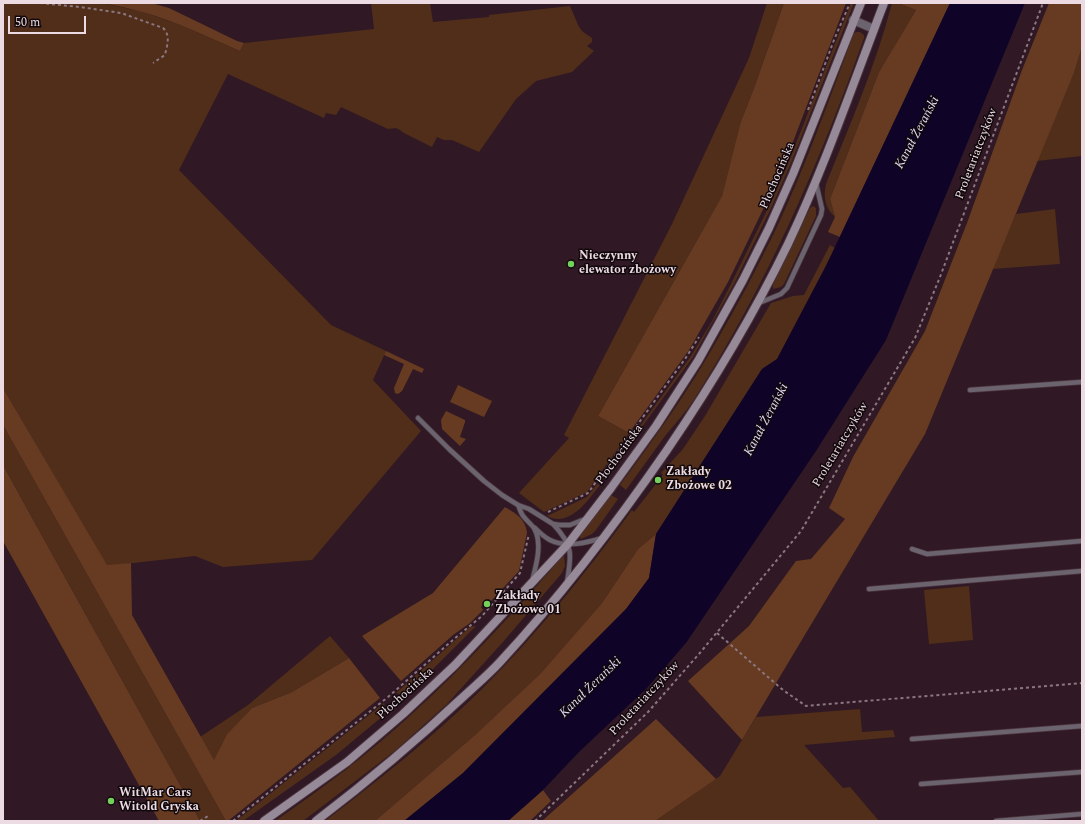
<!DOCTYPE html>
<meta charset="utf-8">
<style>
body{margin:0}
#map{position:relative;width:1085px;height:824px;overflow:hidden;background:#301924;font-family:Spectral,serif}
canvas{display:block}
.frame{position:absolute;inset:0;border:4px solid #ecdbe2;pointer-events:none}
.scale{position:absolute;left:8px;top:16px;width:78px;height:18px;box-sizing:border-box;border:2px solid #ecdbe2;border-top:0;padding-left:5px;font-size:12px;line-height:14px;white-space:nowrap;color:#ecdbe2;-webkit-text-stroke:3px #11080c;paint-order:stroke}
</style>
<div id="map">
<canvas width="1085" height="824"></canvas>
<div class="frame"></div>
<div class="scale">50 m</div>
</div>
<script>
const ctx = document.querySelector('canvas').getContext('2d');
ctx.lineJoin = 'round';
function paint(path, color) {
  ctx.fillStyle = color;
  ctx.fill(path, 'evenodd');
}
function stroke(path, color, width, dash) {
  ctx.strokeStyle = color;
  ctx.lineWidth = width;
  ctx.lineCap = dash ? 'butt' : 'round';
  ctx.setLineDash(dash || []);
  ctx.stroke(path);
}
function write(font, color, halo, rows, align = 'center') {
  ctx.font = font + ' Spectral,serif';
  ctx.lineWidth = 3;
  ctx.setLineDash([]);
  ctx.textBaseline = 'middle';
  ctx.strokeStyle = halo;
  ctx.fillStyle = color;
  for (const [text, x, y, turn = 0] of rows) {
    ctx.save();
    ctx.translate(x, y);
    ctx.rotate((+turn || 0) * Math.PI / 180);
    ctx.textAlign = isNaN(turn) ? turn : align;
    if (halo) ctx.strokeText(text, 0, 0);
    ctx.fillText(text, 0, 0);
    ctx.restore();
  }
}
paint(new Path2D(`
 M3,3L106,4L140,11L183,26L240,51L244,43L374,29L371,3H430L433,22L489,17V15L570,6L579,27L583,32L592,38V42L587,46L594,51L572,72L536,81L516,99L479,152L452,140H444L437,137L432,147L404,133L400,130L396,128L388,129L341,107L336,115L326,113L324,118L228,74L179,170L331,325L386,351L373,380L421,431L312,560L223,567L195,556L107,566L3,388Z
 M767,3H784L754,88L740,124L722,196L598,416L629,433L587,492L544,512L519,493L569,438L564,435L672,224L749,58Z
 M851,3H854L791,163L772,206L734,284L693,357L604,479L603,477L691,356L712,321L730,286L773,198L788,164Z
 M892,3H898L916,10L879,72L830,199L835,217C825,208 823,197 826,184C850,124 876,65 892,3Z
 M857,32H860L864,35V38C819,165 767,284 695,398C686,412 675,424 665,436C652,454 639,472 626,490L620,485C654,439 688,392 716,342C737,306 756,270 774,233C805,168 829,100 854,33Z
 M1082,47V156L1037,161L1074,73Z
 M813,206L816,208V216L784,284L781,287L773,289V285L810,208Z
 M1055,209L1060,264L992,269L1016,214Z
 M830,245L835,248L777,359L762,369L656,534L638,549L602,603L541,673L475,735L375,821H325C379,780 433,737 482,689C537,634 586,573 632,510L634,512L663,475L661,473L683,449L705,416L771,303L793,296L804,295Z
 M3,425L226,821H200L3,465Z
 M597,484L600,485C588,500 570,528 547,516L587,497Z
 M611,495L618,499L596,530L592,534L581,539L579,536Z
 M564,555L565,566L562,573L503,642L447,704L396,750L303,821H275C323,788 370,753 413,713C467,664 516,610 564,555Z
 M969,586L973,640L929,644L924,590Z
 M476,626L408,694L403,695L396,693L470,627Z
 M330,636L349,658L292,692L252,708L227,734L214,761L200,737L248,705Z
 M384,703L385,710L383,716L336,755L243,821H236Z
 M860,709L862,732L893,730L895,737L804,745L843,788L850,787L879,821H655L720,776L756,717Z`), '#512e1a');
paint(new Path2D(`
 M99,3H151L169,8L237,41L244,43L240,51C195,31 149,9 99,3Z
 M784,3H846L783,168L728,282L689,350L629,433L598,416L722,196L740,124L754,88Z
 M898,3H950L840,237L828,232L835,217L830,199L879,72L916,10Z
 M1049,3H1082V47L1074,73L925,434L742,740L688,681L749,626L796,561L811,559L845,519L829,508L853,457L925,331L967,223L1022,70Z
 M386,351L424,369L422,373L413,369L402,391L398,394L395,393L394,388L404,364L384,355Z
 M458,385L492,401L484,417L450,402Z
 M3,388L107,565L131,563L132,615L214,760L227,734L252,708L292,692L349,658L380,698L228,821H226L3,425Z
 M446,411L465,420V422L460,437L466,439L460,446L442,429L441,420Z
 M3,465L25,505L200,821H159L3,541Z
 M505,507C515,513 526,519 527,533L519,571L491,601L489,599L481,607L483,610L470,623L453,635L401,681L362,636L433,593Z
 M656,534L649,578L626,609L463,773L404,821H375L475,735L541,673L602,603L638,549Z
 M656,719L716,779L655,821H542Z
 M543,790L551,801L530,821H508Z`), '#673b21');
paint(new Path2D(`
 M950,3H1025L886,340L816,451L686,643L647,688L579,752L543,790L508,821H404L463,773L626,609L649,578L656,534L762,369L777,359L825,268Z`), '#0f0428');
const service = new Path2D(`
 M759,303L781,294L787,288L821,215L822,209L816,183
 M970,390L1082,382
 M418,418L449,449L484,481L502,495L518,505L529,509L553,524L560,525H570L585,519
 M518,505C520,509 521,514 524,517C527,521 531,524 534,528C543,543 536,566 532,581
 M553,524C573,545 572,554 567,582
 M535,528C539,532 544,537 550,540C566,548 586,543 602,538
 M912,549L927,554L1082,541
 M869,589L1082,571
 M912,739L1082,726
 M921,784L1082,772
 M996,821L1082,814`);
const minor = new Path2D(`
 M853,20L874,29`);
const secondary = new Path2D(`
 M264,821L347,762L403,714L455,665L568,544L611,488L656,426L698,361L743,280L769,228L793,174L861,3
 M316,821C367,782 416,741 463,697C476,685 489,674 500,662C561,596 616,524 667,450C712,384 753,316 788,244C825,166 853,84 884,3`);
stroke(service, '#4a343f', 6);
stroke(minor, '#4a343f', 10);
stroke(secondary, '#4a343f', 10);
stroke(new Path2D(`
 M40,3L80,7L121,13L163,28C171,36 167,45 165,55L153,63
 M808,110L834,40L850,3
 M548,512L588,493L685,359L699,337
 M717,633L783,690L806,706L1082,683
 M200,821L208,816
 M233,821L388,697L454,639L482,616L520,573L529,534
 M535,821L648,712L699,654L801,531L915,338L940,277L1043,3`), '#8b7780', 2, [3, 3]);
stroke(service, '#6b636d', 4.5);
stroke(minor, '#6b636d', 8);
stroke(secondary, '#968998', 8);
for (const [x, y, r, color] of [
 [571,264,4,"#74d25c"],
 [658,480,4,"#74d25c"],
 [487,604,4,"#74d25c"],
 [111,801,4,"#74d25c"]
]) {
  const dot = new Path2D();
  dot.arc(x, y, r, 0, 2 * Math.PI);
  ctx.fillStyle = color;
  ctx.fill(dot);
  stroke(dot, '#11080c', 1.5);
}
write('12px', '#ecdbe2', '#11080c', [
 ["Proletariatczyków",977,154,-69],
 ["Płochocińska",778,176,-67],
 ["Proletariatczyków",841,445,-59],
 ["Płochocińska",620,455,-54],
 ["Płochocińska",406,694,-42],
 ["Proletariatczyków",645,699,-47]
]);
write('bold 12px', '#ecdbe2', '#11080c', [
 ["Nieczynny",579,257],
 ["elewator zbożowy",579,271],
 ["Zakłady",666,473],
 ["Zbożowe 02",666,487],
 ["Zakłady",495,597],
 ["Zbożowe 01",495,611],
 ["WitMar Cars",119,794],
 ["Witold Gryska",119,808]
], 'left');
write('italic 13px', '#dedbf9', '#11080c', [
 ["Kanał Żerański",918,133,-62],
 ["Kanał Żerański",767,420,-62],
 ["Kanał Żerański",591,688,-44]
]);
</script>
